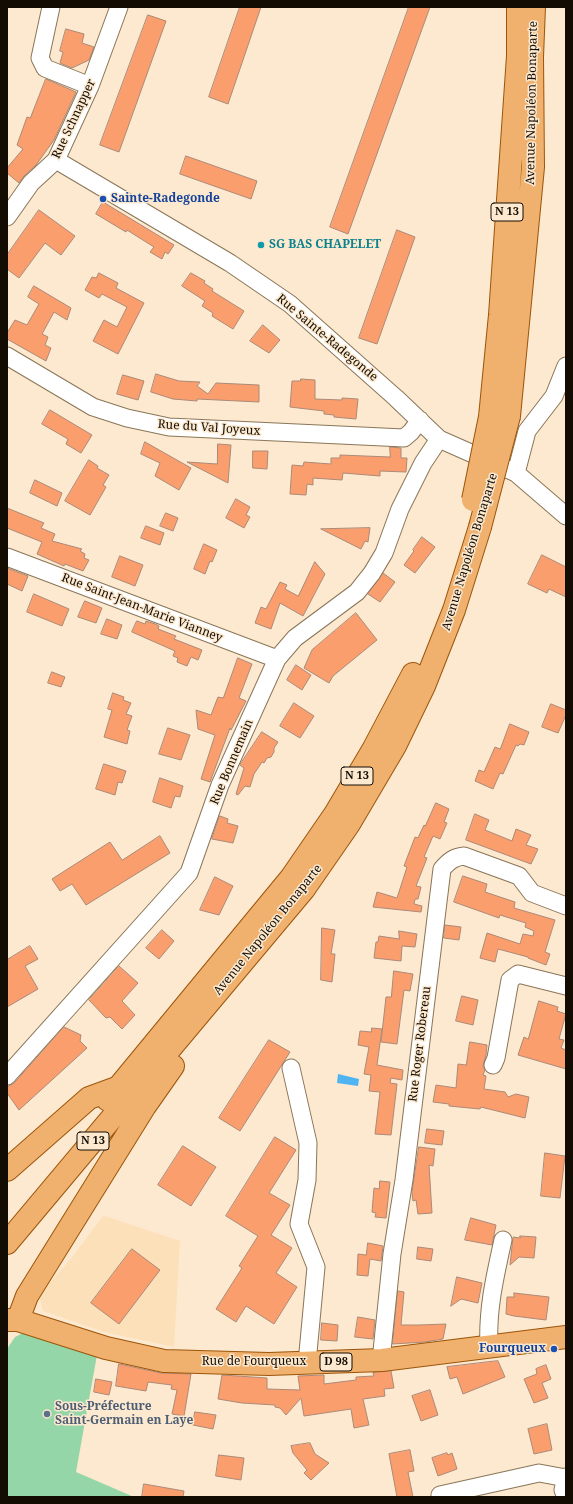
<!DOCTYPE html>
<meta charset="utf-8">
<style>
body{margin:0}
#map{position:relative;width:573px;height:1504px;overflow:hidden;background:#fce9cf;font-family:"Noto Serif",serif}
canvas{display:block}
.frame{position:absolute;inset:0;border:8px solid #130c03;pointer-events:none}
</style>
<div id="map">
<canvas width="573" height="1504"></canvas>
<div class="frame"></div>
</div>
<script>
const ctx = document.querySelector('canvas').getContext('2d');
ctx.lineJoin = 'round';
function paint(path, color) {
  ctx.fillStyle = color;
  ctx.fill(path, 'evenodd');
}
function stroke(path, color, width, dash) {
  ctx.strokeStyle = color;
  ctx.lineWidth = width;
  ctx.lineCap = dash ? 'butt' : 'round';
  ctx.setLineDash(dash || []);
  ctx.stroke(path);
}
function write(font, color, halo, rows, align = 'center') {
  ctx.font = font + ' "Noto Serif",serif';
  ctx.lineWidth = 3;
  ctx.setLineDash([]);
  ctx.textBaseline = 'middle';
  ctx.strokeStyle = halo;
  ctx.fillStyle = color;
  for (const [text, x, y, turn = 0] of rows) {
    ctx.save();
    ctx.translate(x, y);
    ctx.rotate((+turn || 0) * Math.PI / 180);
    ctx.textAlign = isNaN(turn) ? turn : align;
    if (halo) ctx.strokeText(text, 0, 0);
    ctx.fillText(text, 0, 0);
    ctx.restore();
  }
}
paint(new Path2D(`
 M105,1216L180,1241L174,1347L104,1332L43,1311L39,1295L74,1255L102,1217Z`), '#fce0b9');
paint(new Path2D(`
 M29,1330L97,1355L76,1472L134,1497H7V1349L15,1337Z`), '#95d6a8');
paint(new Path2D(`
 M338,1074L359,1079L358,1086L337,1083Z`), '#51b4f2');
const building = new Path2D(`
 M240,7H261L228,104L209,97Z
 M409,7H430L348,234L330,227Z
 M148,15L166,21L119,152L100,145Z
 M66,29L84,34L82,43L94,47L89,60L72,68L60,63L63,52L60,51Z
 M46,79L76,92L54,140L36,165L24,176L19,183L7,173V168L23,149L17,145L27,117L30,118Z
 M186,156L257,181L251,199L180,174Z
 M103,202L174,245L168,254L165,252L162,259L150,252L154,247L127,230L126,232L96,214Z
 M39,210L75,236L61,255L45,243L19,278L7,269V255Z
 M397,230L415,237L377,344L359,338Z
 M99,273L118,283L116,288L144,303L118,354L93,341L104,320L117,327L127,307L102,294L99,298L85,290L92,277L96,278Z
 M191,273L205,281L204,283L213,289L212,291L244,311L233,329L212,316L213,313L202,306L205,301L182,286Z
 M34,286L71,308L67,320L54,312L42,334L48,337L45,345L51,348L46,361L7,339V333L15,320L27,325L39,304L28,297Z
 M263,325L280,340L269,353L250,341Z
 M156,374L179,381L200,382L197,386L208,394L216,383L259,385V402L197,399V401L173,399L151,392Z
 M123,375L144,381L138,400L117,394Z
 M301,379L315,380V399L342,400V398L358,399L356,419L334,417V415L324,414V411L290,407L292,381H300Z
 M50,410L92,435L81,453L66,444L68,439L42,424Z
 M145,442L191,468L179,490L155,476L160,463L141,454Z
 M218,444L231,445L228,483L187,462L217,464Z
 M390,447L401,448V458H407L406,472L380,471V476L343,473L342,480L313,478V485L307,484L306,495L290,494L292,465L303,466L304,462L331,464V458H340V455L390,457Z
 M253,451H268L267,469L253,468Z
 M89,460L98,466L97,468L109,475L103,485L106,487L90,515L65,501Z
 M35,480L62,493L57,506L30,493Z
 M236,499L250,507L246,515L250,517L244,528L226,518Z
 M7,508L44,523L41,528L55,534L52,541L82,549L80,551L85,554L84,558L89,560L83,571L65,564L64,566L37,554L42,542L7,528Z
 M166,513L178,518L173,531L160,526Z
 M146,526L164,533L160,545L141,538Z
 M370,528L368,542L365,541L361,549L321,529Z
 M422,537L435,547L415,573L404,565L414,551L413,550Z
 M204,544L217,550L212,562L210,561L205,574L194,569Z
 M542,555L566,567V597L549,589L547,593L528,584Z
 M120,556L143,565L135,586L112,577Z
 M315,562L325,574L303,616L280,603L271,629L255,623L261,607L266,609L280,582L287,585L285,589L298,596Z
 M7,568L28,576L22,591L7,584Z
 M383,573L395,582L380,602L368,594Z
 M34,594L69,609L62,626L27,612Z
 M85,601L102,608L96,623L78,617Z
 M356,613L377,640L333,676L329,683L304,668L312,650Z
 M107,619L122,625L117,639L101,634Z
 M137,621L145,624L146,621L155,624L159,626L158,629L176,636L174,639L202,650L198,660L191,657L187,666L177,662L178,658L173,656L175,651L132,632Z
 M238,658L252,664L239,698L246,701L231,730L230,728L210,782L201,779L215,735L198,729L196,710L211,715L218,697L223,698Z
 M296,665L311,675L302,690L287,680Z
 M52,672L65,677L61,687L48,683Z
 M113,693L124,697L123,700L131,703L126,714L132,716L127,730L130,731L127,744L104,737L112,710L108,709Z
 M294,703L314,716L300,738L280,726Z
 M551,704L566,710V715L558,733L542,727Z
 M510,724L529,732L524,745L520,744L518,746L516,745L503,774L500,773L493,789L475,781L479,770L484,772L495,747L500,749Z
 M168,728L190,735L181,760L159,754Z
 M262,732L278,742L274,748V752L271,757L267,758L264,763L262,762L254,774L250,787L245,786L238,795L236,794L244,768L240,765Z
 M104,764L126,771L122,783L118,782L115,795L96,789Z
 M160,778L183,786L180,797L175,796L171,808L153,802Z
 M436,803L449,809L444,822L447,823L440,839L433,836L424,857L427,858L416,886L421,887L418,899H415L414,904L422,906L421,912L373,907L377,892L397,898L407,867L404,866L415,837L418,838L424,825L425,826Z
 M475,814L489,820L485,830L512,841L516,829L531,835L526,845L538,849L531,864L466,840Z
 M220,816L228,819L227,823L238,826L233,843L212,839Z
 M160,836L170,853L86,905L72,884L60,891L52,879L110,842L122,860Z
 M463,876L487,884L485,892L515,902L514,908L555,920L545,952L550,954L546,965L528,958V957L498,949L495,962L480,958L487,933L520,944L523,934L533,936L534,931L525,927L526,923L500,915L499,918L454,902Z
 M215,877L233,886L219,915L200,910Z
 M445,925L461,927L459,940L444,938Z
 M322,928L335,930L331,954H335L332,982L321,980Z
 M162,930L174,941L159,959L146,948Z
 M399,931L417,934L415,947L402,946L401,961L374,958L376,942H378L379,936L399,939Z
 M30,946L38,959L25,966L38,989L7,1007V960Z
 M119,966L138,983L122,1001L135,1015L122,1029L110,1017L106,1018L89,1000Z
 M394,971L413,974L410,991L404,990L397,1044L381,1042L386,997H391Z
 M462,996L478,1000L473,1025L456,1021Z
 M539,1001L558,1007L557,1011L566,1014L559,1039L564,1040L561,1048L566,1050V1069L518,1055L524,1037L528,1039Z
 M64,1027L81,1035L80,1041L87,1048L19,1110L7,1093V1087L14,1083Z
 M372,1028L382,1029L377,1065L403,1070L402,1080L391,1078L390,1083L397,1084L391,1135L375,1134L380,1092L369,1091L371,1075L364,1074L369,1047L358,1045L360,1031L371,1032Z
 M269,1040L290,1052L240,1131L219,1118Z
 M470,1042L487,1045L486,1055L483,1066L485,1070L483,1075L486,1076L484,1089L505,1092L508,1097L516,1094L529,1097L525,1118L481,1107L480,1109L449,1106V1104L433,1102L436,1085L456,1088L458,1064L466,1065Z
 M427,1129L444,1131L442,1145L425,1143Z
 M275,1137L296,1150L269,1193L290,1205L271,1235L292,1248L276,1273L297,1287L274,1324L246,1306L236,1322L216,1309L242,1268L239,1266L258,1236L226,1216Z
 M183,1146L216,1167L191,1206L158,1185Z
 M419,1147L435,1149L433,1166L429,1165L432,1213L418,1214L416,1200L413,1201L412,1193Z
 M545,1153L565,1156L560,1198L541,1196Z
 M380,1181L390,1182L386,1218L375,1217L376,1213L372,1212L374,1188L379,1189Z
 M471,1218L496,1225L492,1245L465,1240Z
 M520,1236L536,1237L534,1258L519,1257L510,1265L513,1237L520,1238Z
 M368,1243L383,1246L381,1261L370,1259L368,1276L357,1275L358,1254L366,1255Z
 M418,1247L433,1249L431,1261L417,1259Z
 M132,1249L160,1270L119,1324L91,1303Z
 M457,1277L482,1283L478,1303L461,1299L451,1306Z
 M398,1291L404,1292L401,1325H419L446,1324L443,1339L425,1342L393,1344Z
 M514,1293L549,1297L546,1320L514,1316L506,1314L507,1297H514Z
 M358,1317L375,1320L373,1339L355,1337Z
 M322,1323L338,1325L337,1341L321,1340Z
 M498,1361L505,1377L463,1394L457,1377L450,1379L447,1367Z
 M119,1364L161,1373L191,1374L184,1416L172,1414L177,1390L171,1389L172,1385L148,1382L146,1391L116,1386Z
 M546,1365L551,1379L542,1383L548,1398L534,1403L524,1379L537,1374L536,1369Z
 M391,1371L394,1388L384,1389L385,1396L363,1399L369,1425L354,1428L351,1409L304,1416L301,1398L286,1415L280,1408L275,1407V1405L242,1403L218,1399L222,1375L267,1378V1389L300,1390L298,1376L324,1375V1384L356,1380V1377L374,1376L373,1373Z
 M96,1379L112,1382L109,1395L94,1392Z
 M430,1390L438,1415L421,1421L412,1396Z
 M195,1412L216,1415L213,1429L193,1425Z
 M547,1424L552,1450L534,1454L528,1429Z
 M310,1443L315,1454L329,1463L311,1480L304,1473L307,1470L293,1453L291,1446Z
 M410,1450L414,1471L408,1472L413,1497H397L389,1454Z
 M447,1453L448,1455L452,1453L457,1469L438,1476L432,1458Z
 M219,1455L244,1458L241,1480L216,1476Z
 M144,1484L184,1491L183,1497H142Z`);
paint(building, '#fb9e6e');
stroke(building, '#ac8977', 1);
const minor = new Path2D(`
 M51,7L40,58L45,68L90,86
 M56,160L230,263L290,304L396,398L439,439L516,473L566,516
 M7,217L31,183L56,160L90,86L119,7
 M7,356L93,407L127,418L169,427L404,438L411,432L420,420
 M516,473L527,431L554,396L566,366
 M7,557L277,659
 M493,1065L496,1058L510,980L518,974L566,986
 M291,1068L308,1143L307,1180L299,1224L316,1267L307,1363
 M7,1076L189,873L220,785L277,659L295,638L357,592L372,573L384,553L400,509L423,463L439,439
 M489,1347C487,1310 495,1276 503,1240
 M382,1360V1351L392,1254L404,1180L442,869C449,861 454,857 464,856L519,876L532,893L566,906
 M440,1495L539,1473L566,1478
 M566,1497L563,1490L566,1477`);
const primary = new Path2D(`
 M509,416L533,167L532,57L534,7
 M490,417L500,315L518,56V7
 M108,1100L291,878L335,814L374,748L413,674
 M7,1170L89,1098L119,1087
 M7,1243L304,889L349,824L395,746L424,686L454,610L480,527
 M7,1320H18L106,1348L164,1361L269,1364L382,1360L566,1337
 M18,1320L27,1296L145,1106L173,1066`);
stroke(minor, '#8a7658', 19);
stroke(primary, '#9c550a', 24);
stroke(minor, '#fff', 17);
stroke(primary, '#f0b06e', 22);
const primaryBridge = new Path2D(`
 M473,500L490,417
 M480,527L509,416`);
stroke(primaryBridge, '#9c550a', 24, []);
stroke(primaryBridge, '#f0b06e', 22);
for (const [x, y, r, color] of [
 [103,199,4,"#1a4fb4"],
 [261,245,4,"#0f9aa8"],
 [554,1349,4,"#1a4fb4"],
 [47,1414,4,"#5c6f8a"]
]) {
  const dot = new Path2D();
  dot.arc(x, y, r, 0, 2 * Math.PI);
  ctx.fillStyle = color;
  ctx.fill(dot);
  stroke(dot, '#fce9cf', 1.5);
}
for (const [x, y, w] of [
 [507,212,32],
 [357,776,32],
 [93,1141,32],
 [336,1362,32]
]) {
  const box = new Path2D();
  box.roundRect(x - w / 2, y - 9, w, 18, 3);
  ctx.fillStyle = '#fce9cf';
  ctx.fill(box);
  stroke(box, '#130c03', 1);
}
write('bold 11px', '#130c03', null, [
 ["N 13",507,212],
 ["N 13",357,776],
 ["N 13",93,1141],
 ["D 98",336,1362]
]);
write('12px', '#130c03', '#fce9cf', [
 ["Avenue Napoléon Bonaparte",532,103,-89],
 ["Rue Schnapper",74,119,-65],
 ["Rue Sainte-Radegonde",327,338,40],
 ["Rue du Val Joyeux",209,428,4],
 ["Avenue Napoléon Bonaparte",470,552,-73],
 ["Rue Saint-Jean-Marie Vianney",142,608,21],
 ["Rue Bonnemain",232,762,-67],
 ["Avenue Napoléon Bonaparte",268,930,-51],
 ["Rue Roger Robereau",420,1044,-83],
 ["Rue de Fourqueux",254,1362]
]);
write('bold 12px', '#164399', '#fce9cf', [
 ["Sainte-Radegonde",111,199],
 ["Fourqueux",546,1349,"right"]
], 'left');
write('bold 12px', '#0d838f', '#fce9cf', [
 ["SG BAS CHAPELET",269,245]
], 'left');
write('bold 12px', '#4e5e75', '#fce9cf', [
 ["Sous-Préfecture",55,1407],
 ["Saint-Germain en Laye",55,1421]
], 'left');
</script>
